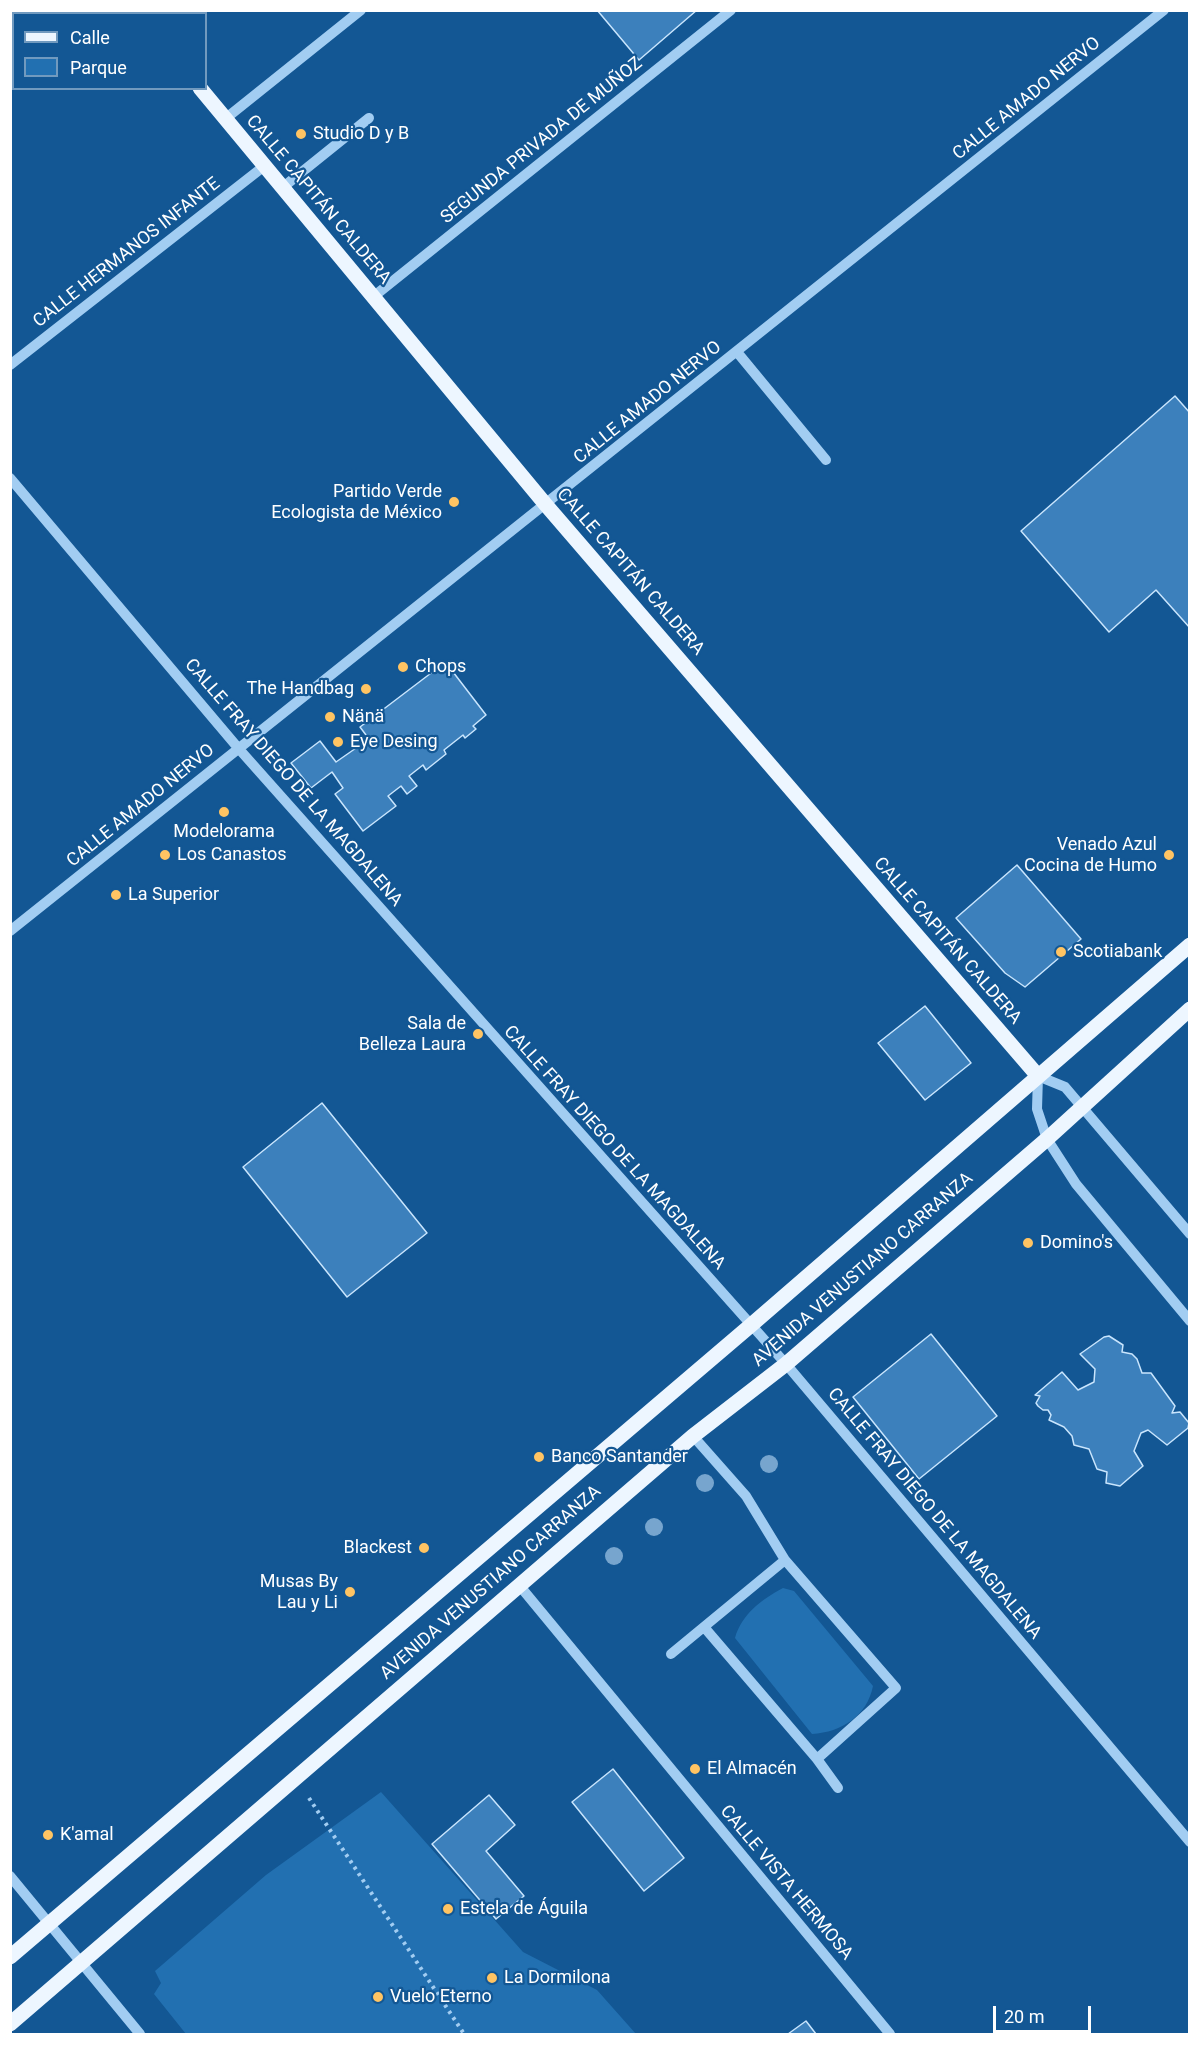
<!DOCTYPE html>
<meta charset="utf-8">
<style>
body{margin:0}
#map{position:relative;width:1200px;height:2045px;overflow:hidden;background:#135794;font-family:Roboto,sans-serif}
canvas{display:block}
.frame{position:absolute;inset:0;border:12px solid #fff;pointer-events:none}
.legend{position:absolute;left:12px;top:12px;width:195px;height:78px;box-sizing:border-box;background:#135794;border:2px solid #719abf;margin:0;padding:8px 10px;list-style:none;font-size:18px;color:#fff}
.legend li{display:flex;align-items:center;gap:12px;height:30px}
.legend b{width:30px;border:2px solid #719abf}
.scale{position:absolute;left:993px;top:2006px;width:98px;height:27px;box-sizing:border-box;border:3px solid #fff;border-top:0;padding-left:8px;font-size:18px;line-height:21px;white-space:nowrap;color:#fff;-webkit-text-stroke:4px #135794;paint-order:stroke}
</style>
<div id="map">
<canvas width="1200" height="2045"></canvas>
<div class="frame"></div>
<ul class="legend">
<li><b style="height:8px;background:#edf6ff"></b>Calle</li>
<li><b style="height:16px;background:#2270b1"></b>Parque</li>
</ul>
<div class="scale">20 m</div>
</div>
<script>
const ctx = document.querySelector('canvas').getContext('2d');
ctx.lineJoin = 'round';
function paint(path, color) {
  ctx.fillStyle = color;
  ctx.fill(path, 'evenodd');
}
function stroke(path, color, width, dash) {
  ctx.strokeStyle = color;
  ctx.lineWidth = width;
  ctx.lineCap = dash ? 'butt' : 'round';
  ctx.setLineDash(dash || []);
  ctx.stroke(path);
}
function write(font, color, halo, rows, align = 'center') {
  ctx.font = font + ' Roboto,sans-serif';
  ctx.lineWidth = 4.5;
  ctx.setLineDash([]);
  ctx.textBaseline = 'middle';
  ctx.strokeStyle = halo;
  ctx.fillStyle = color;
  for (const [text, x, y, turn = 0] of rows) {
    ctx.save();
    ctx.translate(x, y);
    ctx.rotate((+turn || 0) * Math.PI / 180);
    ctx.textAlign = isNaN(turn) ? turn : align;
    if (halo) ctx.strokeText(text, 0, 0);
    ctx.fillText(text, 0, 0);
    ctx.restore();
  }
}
paint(new Path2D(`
 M783,1588L794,1591L873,1686C867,1716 842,1732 812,1734L735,1638C742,1614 761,1600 783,1588Z
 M381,1792L523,1952L597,1990L636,2034H186L154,1994L161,1983L155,1971L266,1875Z`), '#2270b1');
const building = new Path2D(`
 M597,10H697L639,60Z
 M1175,396L1190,413V628L1156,590L1109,632L1021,531Z
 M439,667L444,673L450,668L486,715L473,726L476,729L465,738L463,735L444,750L446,754L426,770L423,765L409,776L417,786L407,794L401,786L388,796L396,806L363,831L335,794L343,788L332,772L311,788L291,763L320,741L336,762L369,739L360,727Z
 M1017,865L1081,939L1025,987L1005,973L956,918Z
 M925,1006L971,1063L925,1100L878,1043Z
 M322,1103L427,1233L347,1297L243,1167Z
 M931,1334L997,1416L919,1479L853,1397Z
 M1109,1336L1123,1345L1122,1352L1132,1354L1137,1359L1142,1373H1151L1175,1406L1172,1413L1180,1412L1189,1423L1188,1428L1167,1445L1148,1430L1141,1433L1134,1451L1143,1466L1120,1486L1106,1483L1107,1472L1097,1469L1089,1449L1074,1445L1072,1436L1064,1427L1049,1420L1051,1415L1048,1410H1043L1038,1406L1036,1403L1040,1396L1035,1395L1062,1372L1078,1390L1094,1382L1095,1369L1080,1354L1104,1337Z
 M613,1769L684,1858L644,1891L572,1802Z
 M489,1795L515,1825L486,1851L524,1896L496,1919L432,1844Z
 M806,2021L816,2034H788Z`);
paint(building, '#3c80bc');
stroke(building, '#c9e5fd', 1.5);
stroke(new Path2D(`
 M309,1798L464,2034`), '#a2cdf2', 4, [3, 4.5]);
stroke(new Path2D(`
 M225,119L361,10
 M282,188L369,118
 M373,297L731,10
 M737,352L826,460
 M10,365L263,167
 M10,478L239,749L786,1364L1190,1842
 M10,931L1164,10
 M1190,1234L1065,1087L1038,1076L1037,1109L1047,1139L1076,1184L1190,1321
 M693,1436L746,1496L785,1560L896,1688L817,1759
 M519,1585L890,2034
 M704,1627L817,1759L838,1788
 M671,1654L785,1560
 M10,1876L140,2034`), '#a2cdf2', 10);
stroke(new Path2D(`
 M135,10L138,14
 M200,88L546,505L1038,1076
 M10,1957L750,1326L1190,945
 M10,2024L693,1436L786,1364L1047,1139L1190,1009`), '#edf6ff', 15);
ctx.fillStyle = '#77a5ce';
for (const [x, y] of [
 [769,1464],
 [705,1483],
 [654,1527],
 [614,1556]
]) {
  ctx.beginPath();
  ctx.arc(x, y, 9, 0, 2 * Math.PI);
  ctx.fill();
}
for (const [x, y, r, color] of [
 [301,134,6,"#ffc463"],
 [454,502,6,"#ffc463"],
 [403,667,6,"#ffc463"],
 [366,689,6,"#ffc463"],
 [330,717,6,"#ffc463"],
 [338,742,6,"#ffc463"],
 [224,812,6,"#ffc463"],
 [165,855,6,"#ffc463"],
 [1169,855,6,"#ffc463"],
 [116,895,6,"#ffc463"],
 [1061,952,6,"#ffc463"],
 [478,1034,6,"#ffc463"],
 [1028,1243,6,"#ffc463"],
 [539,1457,6,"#ffc463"],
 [424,1548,6,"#ffc463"],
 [350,1592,6,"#ffc463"],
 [695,1769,6,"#ffc463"],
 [48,1835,6,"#ffc463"],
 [448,1909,6,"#ffc463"],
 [492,1978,6,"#ffc463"],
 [378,1997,6,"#ffc463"]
]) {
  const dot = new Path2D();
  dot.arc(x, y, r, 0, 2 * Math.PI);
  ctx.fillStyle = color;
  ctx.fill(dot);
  stroke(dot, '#135794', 2);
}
write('18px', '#fff', '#135794', [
 ["CALLE AMADO NERVO",1027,99,-39],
 ["SEGUNDA PRIVADA DE MUÑOZ",542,141,-39],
 ["CALLE CAPITÁN CALDERA",318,200,50],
 ["CALLE HERMANOS INFANTE",127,253,-38],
 ["CALLE AMADO NERVO",648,403,-39],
 ["CALLE CAPITÁN CALDERA",630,572,49],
 ["CALLE FRAY DIEGO DE LA MAGDALENA",293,783,49],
 ["CALLE AMADO NERVO",141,806,-39],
 ["CALLE CAPITÁN CALDERA",947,941,49],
 ["CALLE FRAY DIEGO DE LA MAGDALENA",614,1148,48],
 ["AVENIDA VENUSTIANO CARRANZA",863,1270,-41],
 ["CALLE FRAY DIEGO DE LA MAGDALENA",934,1514,50],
 ["AVENIDA VENUSTIANO CARRANZA",491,1583,-41],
 ["CALLE VISTA HERMOSA",786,1883,50]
]);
write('18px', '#fff', '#135794', [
 ["Studio D y B",313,134],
 ["Partido Verde",442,492,"right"],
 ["Ecologista de México",442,513,"right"],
 ["Chops",415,667],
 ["The Handbag",354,689,"right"],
 ["Nänä",342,717],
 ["Eye Desing",350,742],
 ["Modelorama",224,832,"center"],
 ["Venado Azul",1157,845,"right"],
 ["Cocina de Humo",1157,866,"right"],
 ["Los Canastos",177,855],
 ["La Superior",128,895],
 ["Scotiabank",1073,952],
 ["Sala de",466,1024,"right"],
 ["Belleza Laura",466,1045,"right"],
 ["Domino's",1040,1243],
 ["Banco Santander",551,1457],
 ["Blackest",412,1548,"right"],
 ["Musas By",338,1582,"right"],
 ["Lau y Li",338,1603,"right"],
 ["El Almacén",707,1769],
 ["K'amal",60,1835],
 ["Estela de Águila",460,1909],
 ["La Dormilona",504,1978],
 ["Vuelo Eterno",390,1997]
], 'left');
</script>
